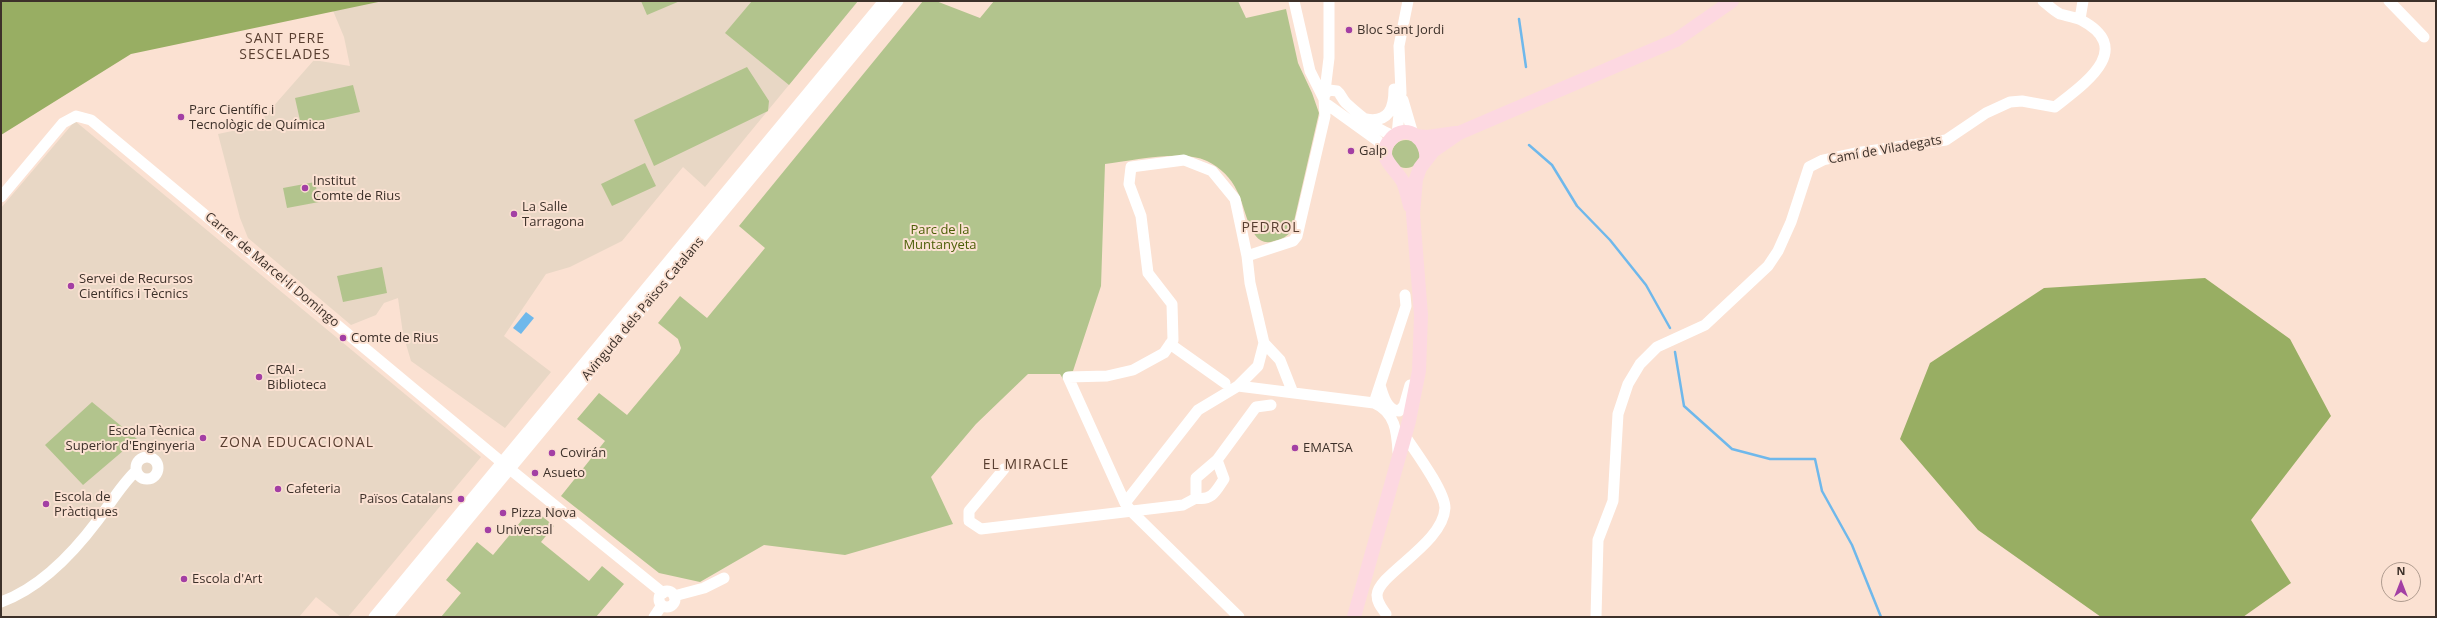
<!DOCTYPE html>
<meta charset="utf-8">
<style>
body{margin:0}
#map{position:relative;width:2437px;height:618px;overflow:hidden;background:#fbe1d2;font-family:"Open Sans",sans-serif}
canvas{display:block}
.frame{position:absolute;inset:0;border:2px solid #3d312a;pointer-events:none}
.north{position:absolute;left:2381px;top:562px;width:40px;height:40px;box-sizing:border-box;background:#fbe1d2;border:1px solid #af9b8f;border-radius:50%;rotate:0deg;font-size:11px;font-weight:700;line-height:16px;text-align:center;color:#3d312a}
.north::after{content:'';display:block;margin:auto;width:14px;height:18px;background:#a33fa4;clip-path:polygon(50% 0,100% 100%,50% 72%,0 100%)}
</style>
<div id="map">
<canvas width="2437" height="618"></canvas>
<div class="frame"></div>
<div class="north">N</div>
</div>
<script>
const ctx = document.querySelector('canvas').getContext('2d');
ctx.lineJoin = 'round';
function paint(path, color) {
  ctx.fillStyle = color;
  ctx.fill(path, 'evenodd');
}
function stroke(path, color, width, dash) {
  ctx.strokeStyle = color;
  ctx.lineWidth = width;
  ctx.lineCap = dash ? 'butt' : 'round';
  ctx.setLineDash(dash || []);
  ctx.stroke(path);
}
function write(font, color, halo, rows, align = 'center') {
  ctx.font = font + ' "Open Sans",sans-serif';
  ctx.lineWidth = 4;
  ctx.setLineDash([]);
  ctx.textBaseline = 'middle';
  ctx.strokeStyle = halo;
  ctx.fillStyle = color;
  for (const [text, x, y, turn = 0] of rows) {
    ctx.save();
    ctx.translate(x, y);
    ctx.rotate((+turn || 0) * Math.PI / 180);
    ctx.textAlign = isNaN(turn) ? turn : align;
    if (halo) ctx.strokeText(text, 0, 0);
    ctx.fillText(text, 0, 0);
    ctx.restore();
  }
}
paint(new Path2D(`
 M329,1H858L705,187L683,167L622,241L570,267L546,274L504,336L551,372L505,428L411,361L403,334L398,298L384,303L376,315L351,325L248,238L240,218L218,134L256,126L314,60L350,66L344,37Z
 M75,121L481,457L348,617H341L316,597L299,617H1V208Z`), '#e8d7c5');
paint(new Path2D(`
 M641,1H680L647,15Z
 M752,1H858L789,85L725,33Z
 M923,1H936L980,18L994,1H1238L1246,18L1286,9L1298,63L1312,93L1319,113L1292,230C1287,237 1282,239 1274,241C1249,250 1246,206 1237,191C1231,178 1221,168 1207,161C1182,149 1132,161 1105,164L1101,286L1073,371L1068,372L1063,379L1060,374H1028L976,424L931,477L953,524L845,555L764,545L700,582L659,573L561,496L605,441L577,419L599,393L627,415L679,353L681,348L678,339L658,323L680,296L707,318L765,248L739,226Z
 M747,67L769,101L768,111L654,166L634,120Z
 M353,85L360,112L301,125L295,98Z
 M1392 154a14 14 0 1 1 28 0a14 14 0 1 1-28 0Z
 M645,163L656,186L612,206L601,184Z
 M315,182L319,202L287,208L283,188Z
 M382,267L387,293L343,302L337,276Z
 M92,402L137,439L83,485L45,445Z
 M532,508L554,526L541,542L589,581L602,566L624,584L596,617H441L461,593L446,580L477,542L493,555Z`), '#b2c48d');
paint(new Path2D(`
 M1,1H383L131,54L1,135Z
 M2205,278L2290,339L2331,416L2251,520L2291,583L2243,617H2101L1978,530L1900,439L1930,363L2044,288Z`), '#98ae63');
paint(new Path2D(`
 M526,312L534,318L521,334L513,328Z`), '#6fb8eb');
stroke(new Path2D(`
 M1519,19L1526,67
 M1529,145L1552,165L1577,206L1610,240L1646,285L1670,328
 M1675,352L1684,406L1732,449L1770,459H1815L1822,491L1852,545L1881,617`), '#6fb8eb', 2.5);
stroke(new Path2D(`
 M1294,1L1310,71L1324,99
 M2389,1L2424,37
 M2080,19L2083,1
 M1325,94L1329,90L1337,91C1341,94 1342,99 1346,103C1359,115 1378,131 1395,136
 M1403,100L1413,134
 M1328,105L1378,141L1385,154
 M1366,119C1389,123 1394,108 1394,89
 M1397,135L1401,93L1399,46L1408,1
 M1,197L63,123L76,116L91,120L511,470L663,593
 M1247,256L1293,241L1297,236L1325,116L1324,99L1329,58V1
 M1264,343L1280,360L1293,393
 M1170,344L1225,383
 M1380,385C1383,395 1387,411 1399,411L1404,406L1410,385
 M1238,386L1374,403C1395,412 1397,432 1398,452
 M1374,403L1406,306L1405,295
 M136 468a11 11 0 1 1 22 0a11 11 0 1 1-22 0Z
 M1004,469L969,511V521L981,529L1183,505L1196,498V478L1217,460L1256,407L1271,405
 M1196,498C1212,501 1216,491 1224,479L1217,460
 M1125,503L1198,410L1238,386L1258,366L1264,343L1250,283L1247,256L1235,199L1212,171L1184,160L1131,167L1129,184L1141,216L1148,273L1172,304L1173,340L1164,353L1133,370L1107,376L1068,377L1125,503L1131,511L1239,617
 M659 599a8 8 0 1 1 16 0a8 8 0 1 1-16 0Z
 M674,596L704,588L724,578
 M1,602C40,588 74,552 98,520C111,503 121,485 136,471
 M1386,614C1382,608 1377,603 1377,595C1378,574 1443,544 1445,508C1445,491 1415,451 1405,436
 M374,617L884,1
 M387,617L898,1
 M654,617L662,605
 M1596,617L1598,540L1613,501L1618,414L1628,384L1640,364L1657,347L1705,325L1768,266L1778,251L1791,222L1809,167L1823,160L1855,153L1946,140L1986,113L2010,102L2022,101L2055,107C2084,84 2136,49 2081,20C2075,17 2067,16 2060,14C2054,11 2048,5 2043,1`), '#fff', 11);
stroke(new Path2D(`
 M1417,136L1427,137L1456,133
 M1410,206C1408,198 1406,189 1403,182C1396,168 1374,157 1391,139C1407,121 1429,141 1426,160
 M1354,617L1409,421L1419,371L1421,315L1413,214L1416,179L1420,168L1433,151L1459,133L1676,40L1732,1`), '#fdd8e1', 14);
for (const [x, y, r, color] of [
 [1349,30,4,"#a33fa4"],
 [181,117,4,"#a33fa4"],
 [1351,151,4,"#a33fa4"],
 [305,188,4,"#a33fa4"],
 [514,214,4,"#a33fa4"],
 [71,286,4,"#a33fa4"],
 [343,338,4,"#a33fa4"],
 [259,377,4,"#a33fa4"],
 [203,438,4,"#a33fa4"],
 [1295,448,4,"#a33fa4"],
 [552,453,4,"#a33fa4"],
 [535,473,4,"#a33fa4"],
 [278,489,4,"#a33fa4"],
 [461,499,4,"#a33fa4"],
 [46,504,4,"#a33fa4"],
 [503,513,4,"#a33fa4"],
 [488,530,4,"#a33fa4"],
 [184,579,4,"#a33fa4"]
]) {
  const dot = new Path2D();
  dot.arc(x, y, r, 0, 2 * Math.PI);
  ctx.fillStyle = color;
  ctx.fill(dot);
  stroke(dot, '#fbe1d2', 1.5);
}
write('13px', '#3d312a', '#fbe1d2', [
 ["Bloc Sant Jordi",1357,30],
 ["Parc Científic i",189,110],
 ["Tecnològic de Química",189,125],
 ["Galp",1359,151],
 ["Institut",313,181],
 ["Comte de Rius",313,196],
 ["La Salle",522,207],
 ["Tarragona",522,222],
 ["Servei de Recursos",79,279],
 ["Científics i Tècnics",79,294],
 ["Comte de Rius",351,338],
 ["CRAI -",267,370],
 ["Biblioteca",267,385],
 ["Escola Tècnica",195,431,"right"],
 ["Superior d'Enginyeria",195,446,"right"],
 ["EMATSA",1303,448],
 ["Covirán",560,453],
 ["Asueto",543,473],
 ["Cafeteria",286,489],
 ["Escola de",54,497],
 ["Pràctiques",54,512],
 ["Països Catalans",453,499,"right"],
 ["Pizza Nova",511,513],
 ["Universal",496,530],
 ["Escola d'Art",192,579]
], 'left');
write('13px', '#3d312a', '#fbe1d2', [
 ["Camí de Viladegats",1885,150,-10],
 ["Carrer de Marcel·lí Domingo",272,270,40],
 ["Avinguda dels Països Catalans",643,309,-50]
]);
write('13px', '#4c5f07', '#fbe1d2', [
 ["Parc de la",940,230],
 ["Muntanyeta",940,245]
]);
ctx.letterSpacing = '1px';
write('14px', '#583e30', '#fbe1d2', [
 ["SANT PERE",285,39],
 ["SESCELADES",285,55],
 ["PEDROL",1271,228],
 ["ZONA EDUCACIONAL",297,443],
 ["EL MIRACLE",1026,465]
]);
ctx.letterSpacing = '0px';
</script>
